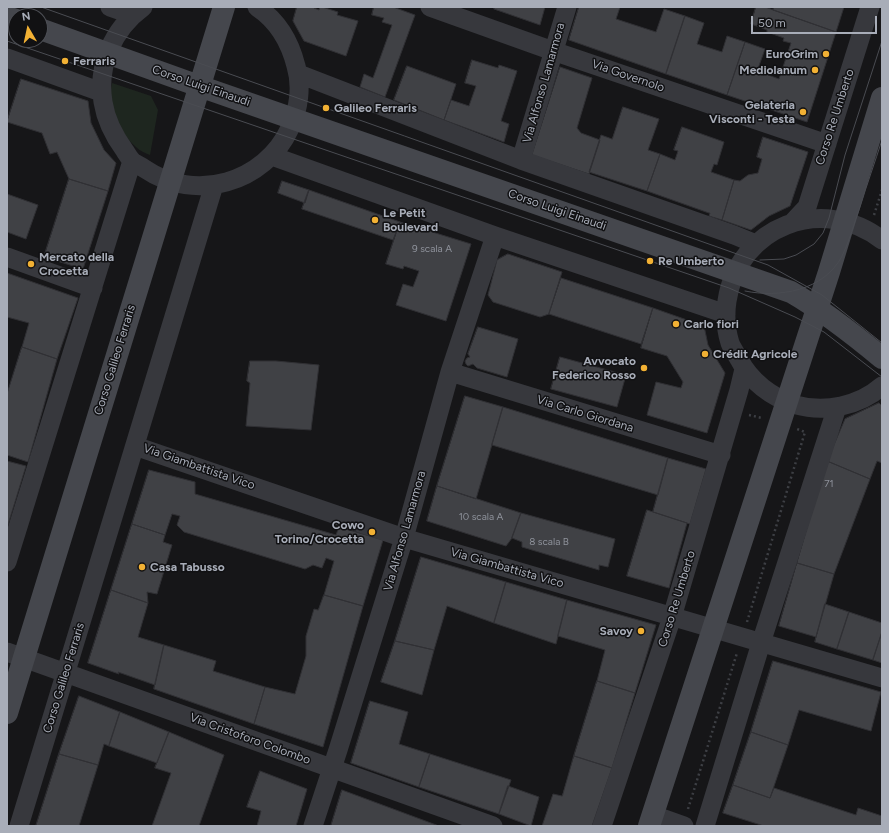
<!DOCTYPE html>
<meta charset="utf-8">
<style>
body{margin:0}
#map{position:relative;width:889px;height:833px;overflow:hidden;background:#161618;font-family:Figtree,sans-serif}
canvas{display:block}
.frame{position:absolute;inset:0;border:8px solid #a8adb8;pointer-events:none}
.north{position:absolute;left:8px;top:8px;width:40px;height:40px;box-sizing:border-box;background:#111113;border:1px solid #4d4f55;border-radius:50%;rotate:351deg;font-size:11px;font-weight:700;line-height:16px;text-align:center;color:#a8adb8}
.north::after{content:'';display:block;margin:auto;width:14px;height:18px;background:#f2b134;clip-path:polygon(50% 0,100% 100%,50% 72%,0 100%)}
.scale{position:absolute;left:751px;top:16px;width:126px;height:18px;box-sizing:border-box;border:2px solid #a8adb8;border-top:0;padding-left:5px;font-size:12px;line-height:14px;white-space:nowrap;color:#a8adb8;-webkit-text-stroke:3px #111113;paint-order:stroke}
</style>
<div id="map">
<canvas width="889" height="833"></canvas>
<div class="frame"></div>
<div class="north">N</div>
<div class="scale">50 m</div>
</div>
<script>
const ctx = document.querySelector('canvas').getContext('2d');
ctx.lineJoin = 'round';
function paint(path, color) {
  ctx.fillStyle = color;
  ctx.fill(path, 'evenodd');
}
function stroke(path, color, width, dash) {
  ctx.strokeStyle = color;
  ctx.lineWidth = width;
  ctx.lineCap = dash ? 'butt' : 'round';
  ctx.setLineDash(dash || []);
  ctx.stroke(path);
}
function write(font, color, halo, rows, align = 'center') {
  ctx.font = font + ' Figtree,sans-serif';
  ctx.lineWidth = 3;
  ctx.setLineDash([]);
  ctx.textBaseline = 'middle';
  ctx.strokeStyle = halo;
  ctx.fillStyle = color;
  for (const [text, x, y, turn = 0] of rows) {
    ctx.save();
    ctx.translate(x, y);
    ctx.rotate((+turn || 0) * Math.PI / 180);
    ctx.textAlign = isNaN(turn) ? turn : align;
    if (halo) ctx.strokeText(text, 0, 0);
    ctx.fillText(text, 0, 0);
    ctx.restore();
  }
}
paint(new Path2D(`
 M112,83L151,96L158,110L150,155C145,153 140,151 136,147C119,132 107,107 112,83Z`), '#1e261f');
const building = new Path2D(`
 M297,7H315L314,8L319,10L320,7H322L338,12L337,15L358,21L346,56L304,41L293,21Z
 M374,7H393L415,15L385,97L360,87L364,74L373,78L392,25L382,22L384,18L372,15Z
 M495,7H545L540,25L494,9Z
 M579,7H620L616,19L656,32L664,9L685,16L666,74L569,40Z
 M756,7H765L836,32L807,122L727,95L745,42L765,49L756,74L759,75L760,72L779,79L791,43L783,41L784,38L767,32V30L751,24Z
 M774,7H844L836,32L773,10Z
 M685,16L704,23L697,44L722,52L727,36L745,42L727,95L666,74Z
 M472,60L498,68L499,65L517,71L501,121L509,124L504,142L444,120L451,100L469,106L476,86L465,83Z
 M407,66L456,84L444,120L394,100Z
 M560,67L592,78L577,128L581,133L600,140L589,174L532,155Z
 M21,79L88,101L91,123L104,150L116,163L108,191L69,179L57,152L50,154L42,133L7,122Z
 M623,107L659,119L648,150L660,154L647,191L589,172L601,135L612,139Z
 M682,127L724,142L717,165L714,164L711,172L734,180L722,220L709,216L710,213H709L647,191L660,154L675,160L678,151L674,150Z
 M763,137L808,152L790,206L769,216L751,230L722,220L734,180L740,181L748,175L758,173L762,159L757,157Z
 M69,179L108,191L83,269L44,257Z
 M282,181L309,190L305,203L278,193Z
 M309,190L400,222L393,240L302,209Z
 M7,194L38,205L26,239L7,232Z
 M400,222L471,244L446,321L396,305L403,284L413,287L419,271L404,266L403,269L386,264Z
 M508,254L562,272L549,314L540,317L493,302L488,295L497,260Z
 M7,273L78,298L57,359L22,347L29,323L7,317Z
 M561,278L653,308L641,344L549,314Z
 M653,308L704,326L708,345L725,373L707,433L647,415L656,382L681,388L683,382L667,356L641,348Z
 M478,327L518,339L507,377L477,368L473,364L468,366L466,364L465,361L467,358L470,357L468,354Z
 M22,347L57,359L28,462L7,455V394Z
 M560,357L626,375L617,407L551,389Z
 M250,361H276L319,365L311,430L246,426L250,383L247,381Z
 M465,396L503,407L476,499L437,486Z
 M879,403L882,406V463L877,461L870,479L827,461L845,419Z
 M503,407L668,458L658,495L492,445Z
 M668,458L706,469L690,524L653,512Z
 M7,461L26,466L7,528Z
 M827,461L870,479L834,574L797,563Z
 M149,470L195,482V494L336,535L339,527L383,540L363,606L324,595L334,561L326,558L322,568L313,565L305,569L184,532L177,525L180,516L172,514L165,535L132,524Z
 M437,486L521,513L512,538L506,546L427,521Z
 M647,510L687,523L669,588L627,576Z
 M521,513L615,539L608,567L599,565V570L522,547V542L512,538Z
 M132,524L165,535L163,542L172,545L157,594L147,592L148,603L111,590Z
 M421,557L506,582L494,623L447,606L434,650L395,641Z
 M797,563L834,574L816,637L779,626Z
 M506,582L567,600L556,644L494,623Z
 M111,590L148,603L138,637L164,645L155,685L118,672L119,674L88,663Z
 M324,595L363,606L323,747L254,724L265,687L295,694L306,656V636L314,609L318,610Z
 M567,600L656,625L635,693L597,681L605,650L558,636Z
 M825,604L849,612L837,649L815,642Z
 M849,612L882,623V632L873,660L837,649Z
 M882,632V663L873,660Z
 M395,641L434,650L422,695L381,682Z
 M164,645L216,661L213,671L265,687L254,724L154,689Z
 M773,661L881,692L871,731L799,710L788,745L751,732Z
 M597,681L635,693L612,768L574,756Z
 M79,696L120,712L109,746L104,744L98,765L59,754Z
 M370,701L408,712L399,744L430,754L419,787L351,763Z
 M120,712L169,732L157,763L109,746Z
 M169,732L224,755L199,826H152L171,773L155,768Z
 M751,732L788,745L770,798L733,785Z
 M59,754L98,765L79,826H36Z
 M430,754L511,780L499,814L419,787Z
 M574,756L612,768L592,826H542L553,794L562,796Z
 M260,771L307,789L296,826H257L261,811L247,807Z
 M733,785L770,798L774,788L856,815L858,808L882,816V826H764L723,813Z
 M508,786L539,797L531,826L499,814Z
 M342,790L439,826H331Z`);
paint(building, '#404145');
stroke(building, '#303034', 1);
stroke(new Path2D(`
 M874,215L882,190
 M749,415L762,418
 M747,622L805,432L797,429
 M688,809L737,653`), '#3d3f44', 2.5, [2, 3]);
stroke(new Path2D(`
 M110,7L133,15
 M143,7C113,29 97,65 103,102C106,121 114,136 125,151C127,154 129,158 132,161C135,164 141,166 145,169C195,203 265,183 290,128C299,109 302,86 296,66C290,42 278,21 257,7
 M430,7L553,51L827,144
 M7,58L101,92
 M299,74L521,160L734,235L756,244
 M272,156L495,236L726,314
 M521,160L567,7
 M793,222L807,207L870,7
 M882,240C823,194 738,226 727,301C725,314 726,330 730,343C732,348 736,354 739,359C750,381 772,398 796,405C825,413 859,406 882,386
 M7,257L93,288
 M450,372L721,455
 M135,446L404,538L882,678
 M7,562L132,161
 M7,652L493,826
 M653,815L684,826
 M19,826L214,185
 M313,826L338,750L404,538L450,372L495,236
 M602,826L672,617L739,390L744,369
 M705,826L761,643L837,407`), '#37383d', 19);
stroke(new Path2D(`
 M7,17L16,20
 M40,29L199,86L791,292C824,311 853,334 882,358
 M7,713L224,7
 M649,826L829,272L882,98`), '#45474d', 22);
stroke(new Path2D(`
 M41,7L768,265L822,295L882,343
 M7,41L729,288L795,317L824,332L882,377
 M760,260L784,259L796,255L814,244L823,233L829,218L845,155L882,41
 M745,291C779,298 824,291 842,256C850,240 854,223 860,207C867,184 875,162 882,140`), '#4a4c52', 1);
for (const [x, y, r, color] of [
 [826,54,4,"#f2b134"],
 [65,61,4,"#f2b134"],
 [815,70,4,"#f2b134"],
 [326,108,4,"#f2b134"],
 [803,112,4,"#f2b134"],
 [375,220,4,"#f2b134"],
 [650,261,4,"#f2b134"],
 [31,264,4,"#f2b134"],
 [676,324,4,"#f2b134"],
 [705,354,4,"#f2b134"],
 [644,368,4,"#f2b134"],
 [372,532,4,"#f2b134"],
 [142,567,4,"#f2b134"],
 [641,631,4,"#f2b134"]
]) {
  const dot = new Path2D();
  dot.arc(x, y, r, 0, 2 * Math.PI);
  ctx.fillStyle = color;
  ctx.fill(dot);
  stroke(dot, '#111113', 1.5);
}
write('10px', '#8e929b', null, [
 ["9 scala A",432,249],
 ["71",829,484],
 ["10 scala A",481,517],
 ["8 scala B",549,542]
]);
write('bold 12px', '#a8adb8', '#111113', [
 ["EuroGrim",818,54,"right"],
 ["Ferraris",73,61],
 ["Mediolanum",807,70,"right"],
 ["Gelateria",795,105,"right"],
 ["Visconti - Testa",795,119,"right"],
 ["Galileo Ferraris",334,108],
 ["Le Petit",383,213],
 ["Boulevard",383,227],
 ["Mercato della",39,257],
 ["Crocetta",39,271],
 ["Re Umberto",658,261],
 ["Carlo fiori",684,324],
 ["Crédit Agricole",713,354],
 ["Avvocato",636,361,"right"],
 ["Federico Rosso",636,375,"right"],
 ["Cowo",364,525,"right"],
 ["Torino/Crocetta",364,539,"right"],
 ["Casa Tabusso",150,567],
 ["Savoy",633,631,"right"]
], 'left');
write('12px', '#a8adb8', '#111113', [
 ["Via Governolo",628,76,19],
 ["Via Alfonso Lamarmora",544,83,-74],
 ["Corso Luigi Einaudi",201,86,19],
 ["Corso Re Umberto",835,117,-72],
 ["Corso Luigi Einaudi",557,210,19],
 ["Corso Galileo Ferraris",115,360,-73],
 ["Via Carlo Giordana",585,414,17],
 ["Via Giambattista Vico",199,467,19],
 ["Via Alfonso Lamarmora",405,531,-74],
 ["Via Giambattista Vico",507,568,16],
 ["Corso Re Umberto",677,599,-73],
 ["Corso Galileo Ferraris",64,678,-73],
 ["Via Cristoforo Colombo",250,739,20]
]);
</script>
